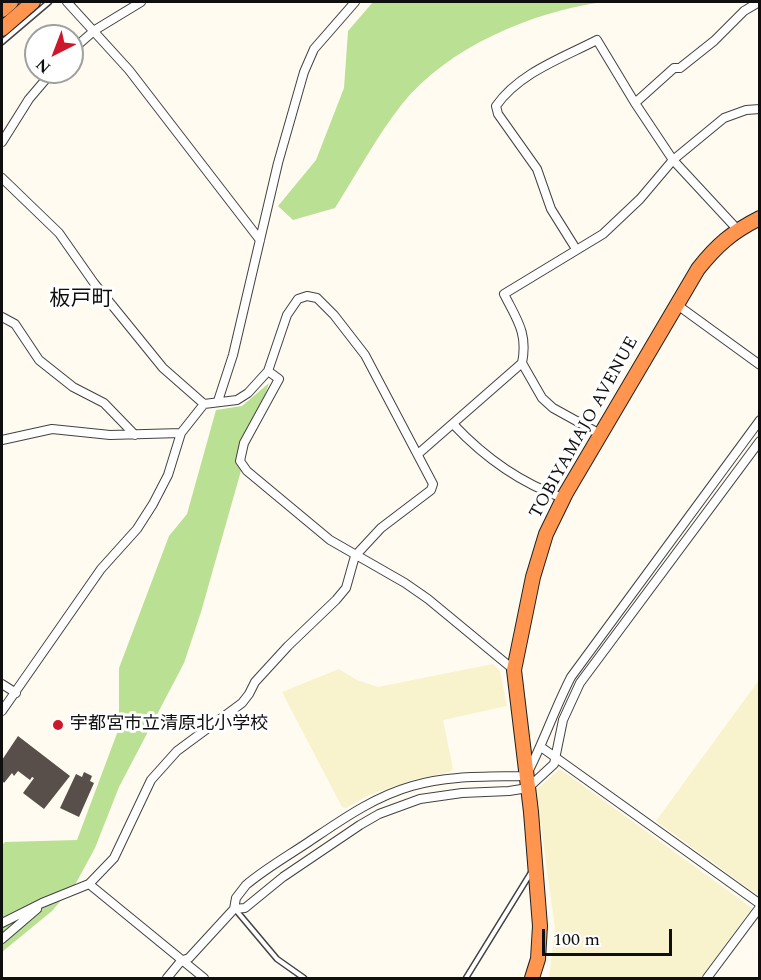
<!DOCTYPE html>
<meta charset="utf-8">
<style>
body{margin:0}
#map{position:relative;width:761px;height:980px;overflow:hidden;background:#fffbf0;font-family:Spectral,serif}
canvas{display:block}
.frame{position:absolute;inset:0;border:3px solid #0f0f0f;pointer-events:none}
.north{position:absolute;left:24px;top:24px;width:60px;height:60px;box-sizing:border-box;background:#fff;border:2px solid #9f9f9f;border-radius:50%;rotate:222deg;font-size:16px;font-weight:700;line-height:24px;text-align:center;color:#0f0f0f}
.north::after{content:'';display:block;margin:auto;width:21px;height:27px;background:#cd182b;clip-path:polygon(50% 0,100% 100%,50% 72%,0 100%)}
.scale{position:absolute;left:542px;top:929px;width:130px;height:27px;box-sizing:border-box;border:3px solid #0f0f0f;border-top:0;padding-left:8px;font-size:18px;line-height:21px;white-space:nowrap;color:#0f0f0f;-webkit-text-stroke:4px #fff;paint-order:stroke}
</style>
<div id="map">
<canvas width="761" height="980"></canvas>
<div class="frame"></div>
<div class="north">N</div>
<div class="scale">100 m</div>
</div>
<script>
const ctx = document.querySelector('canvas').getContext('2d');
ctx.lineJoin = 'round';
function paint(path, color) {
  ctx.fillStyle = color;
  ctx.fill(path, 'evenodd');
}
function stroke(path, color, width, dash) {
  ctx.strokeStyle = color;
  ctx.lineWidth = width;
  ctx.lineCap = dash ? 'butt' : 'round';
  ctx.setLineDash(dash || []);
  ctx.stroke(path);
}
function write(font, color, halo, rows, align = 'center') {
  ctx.font = font + ' Spectral,"Noto Sans JP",serif';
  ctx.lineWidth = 6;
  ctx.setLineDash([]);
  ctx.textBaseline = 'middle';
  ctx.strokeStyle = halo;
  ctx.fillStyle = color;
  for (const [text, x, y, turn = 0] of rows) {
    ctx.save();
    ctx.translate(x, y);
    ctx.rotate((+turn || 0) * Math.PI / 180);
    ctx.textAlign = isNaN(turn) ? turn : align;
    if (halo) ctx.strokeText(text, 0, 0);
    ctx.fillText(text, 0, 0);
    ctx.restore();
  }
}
paint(new Path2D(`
 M493,664L500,671L507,706L443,720L453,769L450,772L412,780L369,795L346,808L342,807L282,692L339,669L357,680L378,687Z
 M759,680V896L656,821Z
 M560,769L752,908L701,978H549L555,928L536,790Z`), '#f8f2cd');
paint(new Path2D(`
 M373,2H602C532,12 448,47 402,104C377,136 357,173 335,208L293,220L278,206L316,160L344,88L348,31Z
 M269,383L246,453L201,612L184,663L119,787L95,848L76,883L52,911L2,952V845L5,842L77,840L119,728V668L169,536L187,514L216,410L242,406Z`), '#bae093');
paint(new Path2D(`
 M18,736L70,776L44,809L23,793L34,778L32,777L30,780L18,771L14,776L12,773L4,783L2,780V760Z
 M84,772L92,776L90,781L94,783L79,817L60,808L76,774L82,777Z`), '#584f4a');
const lane = new Path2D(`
 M2,42L49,2
 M235,909L277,959L304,978
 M466,978L532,871`);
const street = new Path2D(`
 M67,2L129,70L260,240
 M72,50L95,30L141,2
 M635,103L674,68H680L714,41L744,11L759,2
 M2,142L29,99L52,72
 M2,178L59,233L94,283L163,368L204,404
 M576,249L551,209L537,169L498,114L496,106C519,73 562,58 597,40L635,103L673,160L737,229
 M676,304L760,365
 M2,317L15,324L39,360L73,387L104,403L135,435
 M522,363L542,398L553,408L600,434
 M268,371L279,379L244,443L240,461L247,471L330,540L405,583L428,599L514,670
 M218,401L233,355L278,163L304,72L314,49L355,2
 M453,424C484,457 520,483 563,498
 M2,440L52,429L110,435L181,433
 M418,454L522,363C528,333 517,320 504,294L603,234L640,199L673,160L724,118L746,110L760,109
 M2,684L16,693
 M2,711L101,569L137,529L153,504L168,475L181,433L204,404L237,400L248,393L268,371L287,315L298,299L307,296L317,298L334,315L365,355L433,484L431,490L381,528L355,556L346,588L336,600L288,646L255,682L249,694L242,703L177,751L151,780L114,858L89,884L42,903L2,923
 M541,747L760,904
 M89,884L204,978
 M234,909L245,908L283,877L360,825L379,814L420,799L462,793L509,791L528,788L554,764L563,720L580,683L760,441
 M2,939L37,909
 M167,978L181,961L189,958L234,909L236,898L246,885C265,869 286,857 307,843C340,821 373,797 412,786C449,775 488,777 526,776C543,744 554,710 571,677L760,420
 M707,978L760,907`);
const highway = new Path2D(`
 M2,10L11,2
 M2,29L33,2
 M532,978L538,959L540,926L531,812L514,670L533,577L546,534L566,493L698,269C717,245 732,232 760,218`);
stroke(lane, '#424242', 7);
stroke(street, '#424242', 10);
stroke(highway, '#202020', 16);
stroke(lane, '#fff', 4);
stroke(street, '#fff', 8);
stroke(highway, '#ff954e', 14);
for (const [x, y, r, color] of [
 [58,725,6,"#cd182b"]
]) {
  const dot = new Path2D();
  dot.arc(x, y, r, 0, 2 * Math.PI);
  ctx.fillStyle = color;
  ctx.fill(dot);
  stroke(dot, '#fff', 2);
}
write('18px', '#0f0f0f', '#fff', [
 ["TOBIYAMAJO AVENUE",585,428,-61]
]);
write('18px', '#0f0f0f', '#fff', [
 ["宇都宮市立清原北小学校",70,725]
], 'left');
write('21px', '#0f0f0f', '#fff', [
 ["板戸町",81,301]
]);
</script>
